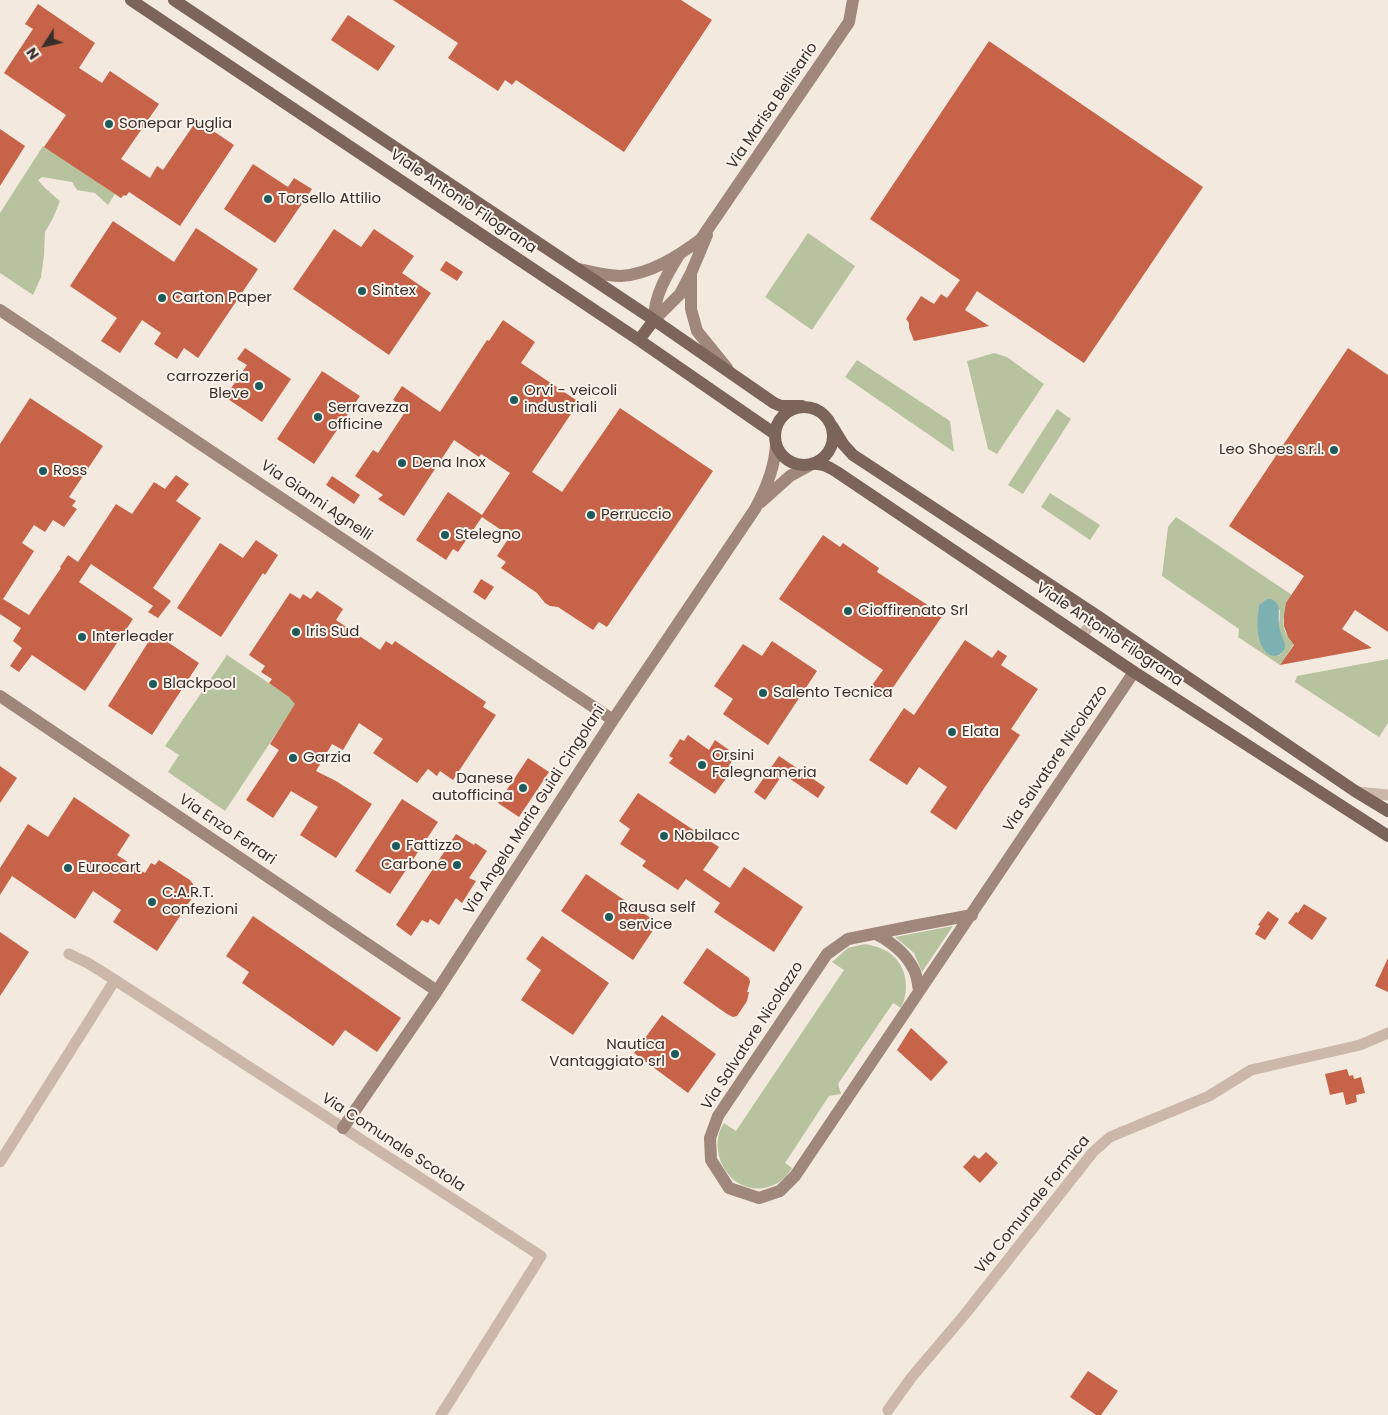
<!DOCTYPE html>
<style>
body{margin:0}
#map{position:relative;width:1388px;height:1415px;overflow:hidden;background:#f3e9de;font-family:Poppins,sans-serif}
canvas{display:block}
.north{position:absolute;left:20px;top:20px;width:50px;height:50px;-webkit-text-stroke:4px #faf3eb;paint-order:stroke;rotate:235deg;font-size:14px;font-weight:700;line-height:20px;text-align:center;color:#392e29}
.north::after{content:'';display:block;margin:auto;width:18px;height:22px;background:#392e29;clip-path:polygon(50% 0,100% 100%,50% 72%,0 100%)}
</style>
<div id="map">
<canvas width="1388" height="1415"></canvas>
<div class="north">N</div>
</div>
<script>
const ctx = document.querySelector('canvas').getContext('2d');
ctx.lineJoin = 'round';
function paint(path, color) {
  ctx.fillStyle = color;
  ctx.fill(path, 'evenodd');
}
function stroke(path, color, width, dash) {
  ctx.strokeStyle = color;
  ctx.lineWidth = width;
  ctx.lineCap = dash ? 'butt' : 'round';
  ctx.setLineDash(dash || []);
  ctx.stroke(path);
}
function write(font, color, halo, rows, align = 'center') {
  ctx.font = font + ' Poppins,sans-serif';
  ctx.lineWidth = 4;
  ctx.setLineDash([]);
  ctx.textBaseline = 'middle';
  ctx.strokeStyle = halo;
  ctx.fillStyle = color;
  for (const [text, x, y, turn = 0] of rows) {
    ctx.save();
    ctx.translate(x, y);
    ctx.rotate((+turn || 0) * Math.PI / 180);
    ctx.textAlign = isNaN(turn) ? turn : align;
    if (halo) ctx.strokeText(text, 0, 0);
    ctx.fillText(text, 0, 0);
    ctx.restore();
  }
}
paint(new Path2D(`
 M43,146L115,194L108,205L95,193L77,190L72,182L42,177L38,180L45,188L60,201L53,218L45,232L44,255L41,277L33,295L0,273V213Z
 M808,233L855,266L812,330L765,297Z
 M994,353L1007,357L1044,384L997,454L988,449L967,361Z
 M857,360L950,421L954,452L845,377Z
 M1057,409L1071,419L1023,494L1008,485Z
 M1050,493L1100,525L1090,540L1041,507Z
 M1176,517L1292,595C1283,613 1278,628 1294,644L1280,665L1238,637L1239,629L1162,576L1168,527ZM1258,610H1280L1279,628L1283,639L1284,650L1280,655L1275,656L1258,630Z
 M227,655L297,702L225,811L168,772L179,755L165,746Z
 M1388,659V723L1379,737L1295,682L1297,676Z
 M953,926L922,972L914,953L895,937Z
 M865,944C870,945 876,946 880,948C905,957 912,986 901,1008L893,1003L838,1084L841,1094L829,1096L785,1163L792,1168C783,1185 761,1194 742,1185C720,1175 710,1142 724,1123L736,1131L844,970L832,962L848,948Z`), '#b7c39e');
paint(new Path2D(`
 M1267,599H1271C1282,604 1278,613 1279,623C1279,631 1284,638 1285,645C1285,654 1275,659 1268,654C1255,643 1257,619 1259,605Z`), '#7db0b1');
paint(new Path2D(`
 M393,0H681L712,20L624,152L516,80L512,85L505,80L498,91L448,58L458,43Z
 M38,4L95,43L79,68L102,83L110,71L159,104L121,159L150,178L157,166L163,170L197,120L234,145L180,226L129,192L126,196L124,195L121,198L44,147L66,115L4,73L33,29L25,24Z
 M348,15L395,46L378,71L331,40Z
 M989,41L1203,187L1084,363L977,291L965,310L989,326L914,341L909,328V323L906,319L921,296L934,304L941,294L947,298L960,280L870,219Z
 M0,129L25,146L0,186Z
 M253,164L288,187L294,178L312,189L275,243L224,209Z
 M113,221L174,262L196,228L258,269L198,358L184,348L177,359L154,344L161,333L142,320L120,353L101,341L117,318L70,286Z
 M334,229L361,247L374,229L414,256L402,273L431,293L389,355L293,289Z
 M446,261L463,272L457,281L440,270Z
 M503,320L535,342L521,363L579,402L532,472L562,492L620,408L713,471L607,627L599,622L593,630L558,607L550,606L545,603L537,593L501,568L506,562L497,556L510,536L482,517L458,552L453,549L446,560L416,540L448,492L482,515L510,473L481,454L479,457L454,440L404,516L378,499L383,495L355,476L373,450L378,453L407,409L393,400L402,386L440,412L487,340L489,341Z
 M245,348L291,379L262,422L225,397L247,365L237,359Z
 M1348,348L1388,375V632L1355,610L1342,629L1372,648L1280,665L1294,645L1288,637L1284,626V615L1286,603L1304,576L1229,526Z
 M322,371L360,396L314,464L277,439Z
 M30,398L103,446L69,497L76,501L72,506L77,509L64,527L53,520L45,532L34,525L22,543L34,551L3,599L29,615L61,568L60,567L68,555L78,562L116,504L132,514L154,482L165,489L176,475L189,484L176,501L201,518L153,588L171,601L158,618L148,612L153,606L91,564L79,582L133,619L85,691L32,655L19,672L10,666L22,648L13,641L21,628L0,614V444Z
 M332,476L360,495L354,504L326,485Z
 M823,535L840,547L843,543L879,568L877,572L943,615L885,699L870,688L883,670L779,599Z
 M256,540L278,555L265,575L263,573L221,637L177,608L220,543L243,558Z
 M481,579L494,587L485,600L473,592Z
 M317,591L343,609L336,620L380,650L386,641L392,645L395,641L486,702L483,707L496,715L453,780L440,771L437,776L428,769L417,783L373,753L383,739L359,723L343,750L332,744L316,771L336,781L372,804L336,858L300,835L318,807L291,791L273,818L246,800L279,750L270,744L295,704L289,697L269,683L272,679L261,672L265,666L249,655L290,593L300,599L303,594L311,599Z
 M154,633L199,663L152,735L108,706Z
 M965,640L992,658L998,650L1007,656L1001,665L1038,689L1011,729L1020,735L956,830L930,812L947,787L919,767L907,785L869,760L904,708L914,715Z
 M772,641L817,671L768,745L723,714L733,699L714,686L743,644L762,656Z
 M688,735L709,750L715,740L736,755L730,764L734,767L715,794L669,763L673,758L669,756L680,739L684,741Z
 M779,756L825,787L818,798L783,774L765,800L754,792Z
 M528,758L549,772L519,817L498,803Z
 M0,766L17,778L0,803Z
 M638,793L719,847L703,870L730,888L744,867L803,907L774,952L714,912L720,903L686,879L678,890L642,866L646,861L620,844L630,829L619,821Z
 M74,797L130,835L117,855L145,873L151,863L155,865L159,860L190,880L193,884L194,889L192,898L157,951L113,922L121,910L93,891L75,919L12,876L0,895V868L28,824L48,837Z
 M402,799L438,822L390,894L355,871Z
 M456,834L474,845L475,843L487,851L469,878L476,881L462,903L456,898L439,925L430,919L428,923L422,920L411,936L396,925Z
 M586,874L658,923L633,960L561,911Z
 M1304,904L1327,918L1312,940L1288,923L1296,912L1298,913Z
 M1268,911L1279,919L1265,940L1255,934L1260,926L1258,925Z
 M253,916L401,1018L377,1052L345,1030L333,1046L242,983L249,972L226,956Z
 M0,932L29,952L0,996Z
 M542,936L609,983L573,1035L521,1000L541,970L526,959Z
 M707,948L749,978L750,982L747,992H749L747,1001L737,1016L733,1017L727,1014L683,983Z
 M1388,958V992L1375,986Z
 M662,1015L716,1054L688,1093L634,1053Z
 M911,1028L948,1062L931,1081L897,1050Z
 M1347,1069L1349,1076L1353,1075L1354,1079L1361,1077L1365,1093L1356,1095L1357,1102L1346,1105L1343,1092L1330,1095L1325,1074Z
 M986,1152L998,1163L980,1183L963,1167L974,1155L979,1159Z
 M1088,1371L1118,1391L1101,1415H1096L1070,1397Z`), '#c76348');
stroke(new Path2D(`
 M1082,637L1096,615
 M1357,792L1388,795
 M69,954L88,963L115,980L541,1256L441,1415
 M0,1162L115,980
 M888,1410L911,1378L966,1313L1093,1152L1110,1137L1209,1096L1251,1070L1360,1045L1388,1033`), '#ccb8aa', 11);
stroke(new Path2D(`
 M579,269C592,272 607,276 621,276C651,274 678,256 701,239L849,22L853,0
 M691,273V309L697,331L727,368
 M0,310L613,720
 M654,320L680,294L691,273L707,235
 M654,320C654,296 666,276 679,255
 M761,502L790,476L812,464
 M0,696L437,991
 M972,915L913,926L848,939L827,954L718,1116L710,1138L711,1160L729,1188L759,1198L780,1191L795,1176C908,1007 1022,840 1134,672
 M876,934C891,942 905,952 913,968C917,974 918,984 919,991
 M343,1128L437,991L613,720L755,509C766,489 775,467 776,444`), '#a0877b', 12);
stroke(new Path2D(`
 M131,0L639,340L775,434
 M174,0L654,320L774,403L781,406H802
 M639,340L654,320
 M775 436a29 29 0 1 1 58 0a29 29 0 1 1-58 0Z
 M832,426L843,444L853,455L1096,615L1355,791L1388,811
 M812,464C822,463 829,467 837,472L1134,672L1388,836`), '#7b645a', 12);
for (const [x, y, r, color] of [
 [109,124,5,"#1e595b"],
 [268,199,5,"#1e595b"],
 [362,291,5,"#1e595b"],
 [162,298,5,"#1e595b"],
 [259,386,5,"#1e595b"],
 [514,400,5,"#1e595b"],
 [318,417,5,"#1e595b"],
 [1334,450,5,"#1e595b"],
 [402,463,5,"#1e595b"],
 [43,471,5,"#1e595b"],
 [591,515,5,"#1e595b"],
 [445,535,5,"#1e595b"],
 [848,611,5,"#1e595b"],
 [296,632,5,"#1e595b"],
 [82,637,5,"#1e595b"],
 [153,684,5,"#1e595b"],
 [763,693,5,"#1e595b"],
 [952,732,5,"#1e595b"],
 [293,758,5,"#1e595b"],
 [702,765,5,"#1e595b"],
 [523,788,5,"#1e595b"],
 [664,836,5,"#1e595b"],
 [396,846,5,"#1e595b"],
 [457,865,5,"#1e595b"],
 [68,868,5,"#1e595b"],
 [152,902,5,"#1e595b"],
 [609,917,5,"#1e595b"],
 [675,1054,5,"#1e595b"]
]) {
  const dot = new Path2D();
  dot.arc(x, y, r, 0, 2 * Math.PI);
  ctx.fillStyle = color;
  ctx.fill(dot);
  stroke(dot, '#faf3eb', 2);
}
write('15px', '#392e29', '#faf3eb', [
 ["Via Marisa Bellisario",773,106,-56],
 ["Viale Antonio Filograna",463,202,34],
 ["Via Gianni Agnelli",316,501,34],
 ["Viale Antonio Filograna",1109,635,34],
 ["Via Salvatore Nicolazzo",1056,759,-56],
 ["Via Angela Maria Guidi Cingolani",535,810,-57],
 ["Via Enzo Ferrari",227,830,34],
 ["Via Salvatore Nicolazzo",753,1036,-57],
 ["Via Comunale Scotola",393,1143,33],
 ["Via Comunale Formica",1033,1205,-51]
]);
write('15px', '#392e29', '#faf3eb', [
 ["Sonepar Puglia",119,124],
 ["Torsello Attilio",278,199],
 ["Sintex",372,291],
 ["Carton Paper",172,298],
 ["carrozzeria",249,377,"right"],
 ["Bleve",249,394,"right"],
 ["Orvi - veicoli",524,391],
 ["industriali",524,408],
 ["Serravezza",328,408],
 ["officine",328,425],
 ["Leo Shoes s.r.l.",1324,450,"right"],
 ["Dena Inox",412,463],
 ["Ross",53,471],
 ["Perruccio",601,515],
 ["Stelegno",455,535],
 ["Cioffirenato Srl",858,611],
 ["Iris Sud",306,632],
 ["Interleader",92,637],
 ["Blackpool",163,684],
 ["Salento Tecnica",773,693],
 ["Elata",962,732],
 ["Orsini",712,756],
 ["Falegnameria",712,773],
 ["Garzia",303,758],
 ["Danese",513,779,"right"],
 ["autofficina",513,796,"right"],
 ["Nobilacc",674,836],
 ["Fattizzo",406,846],
 ["Carbone",447,865,"right"],
 ["Eurocart",78,868],
 ["C.A.R.T.",162,893],
 ["confezioni",162,910],
 ["Rausa self",619,908],
 ["service",619,925],
 ["Nautica",665,1045,"right"],
 ["Vantaggiato srl",665,1062,"right"]
], 'left');
</script>
